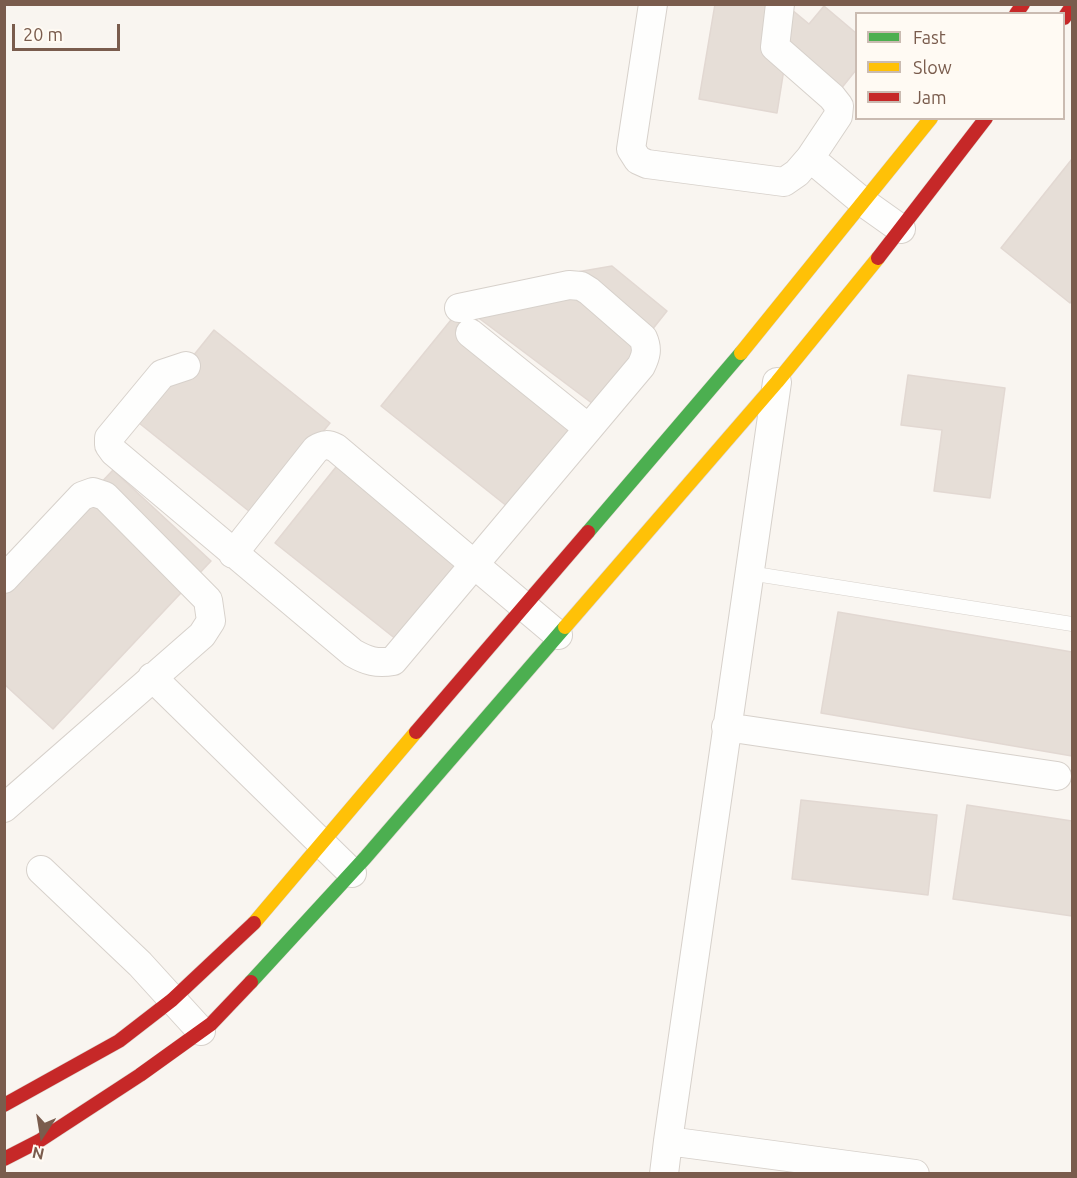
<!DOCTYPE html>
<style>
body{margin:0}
#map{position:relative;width:1077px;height:1178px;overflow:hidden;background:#f9f5f0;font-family:Ubuntu,sans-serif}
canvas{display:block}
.frame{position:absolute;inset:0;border:6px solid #7a5c4d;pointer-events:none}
.legend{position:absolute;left:855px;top:12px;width:210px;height:108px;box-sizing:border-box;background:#fffaf3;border:2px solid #cabbb1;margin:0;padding:8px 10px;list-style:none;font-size:18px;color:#7a5c4d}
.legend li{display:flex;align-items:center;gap:12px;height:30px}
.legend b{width:30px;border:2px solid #cabbb1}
.north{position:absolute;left:12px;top:1106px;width:60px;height:60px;-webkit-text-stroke:4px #fffaf3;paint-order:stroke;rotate:192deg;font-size:16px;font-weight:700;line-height:24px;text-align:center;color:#7a5c4d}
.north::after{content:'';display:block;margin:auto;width:21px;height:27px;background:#7a5c4d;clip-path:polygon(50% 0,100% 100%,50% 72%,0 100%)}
.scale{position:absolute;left:12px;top:24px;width:108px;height:27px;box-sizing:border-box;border:3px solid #7a5c4d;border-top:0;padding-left:8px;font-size:18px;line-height:21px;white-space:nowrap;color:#7a5c4d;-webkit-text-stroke:4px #fffaf3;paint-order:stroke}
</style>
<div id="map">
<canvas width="1077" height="1178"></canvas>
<div class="frame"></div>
<ul class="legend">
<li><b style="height:8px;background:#4caf50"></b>Fast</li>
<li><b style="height:8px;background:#ffc107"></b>Slow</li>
<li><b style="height:8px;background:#c62828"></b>Jam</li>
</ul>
<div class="north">N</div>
<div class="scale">20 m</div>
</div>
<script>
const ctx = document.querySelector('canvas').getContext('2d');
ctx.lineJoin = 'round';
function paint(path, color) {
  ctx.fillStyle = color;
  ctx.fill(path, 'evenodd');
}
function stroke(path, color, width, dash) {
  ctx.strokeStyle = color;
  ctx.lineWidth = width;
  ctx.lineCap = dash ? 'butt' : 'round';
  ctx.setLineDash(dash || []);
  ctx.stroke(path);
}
const building = new Path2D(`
 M715,4H792L791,9L809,24L824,6L856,33V70L836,95L795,61L800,50L788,44L777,113L699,99Z
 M1072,159V300L1070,303L1001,248Z
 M612,266L667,311L593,404L476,316L501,285Z
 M455,315L581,415L508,507L381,406Z
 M214,330L330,423L255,516L139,423Z
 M908,375L1005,388L990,498L934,491L942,430L901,425Z
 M348,452L475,552L402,644L275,543Z
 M113,470L211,561L53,729L4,684V585Z
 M838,612L1072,652V756L821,713Z
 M801,800L937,815L928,895L792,879Z
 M967,805L1072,821V916L953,899Z`);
paint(building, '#e6ded7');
stroke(building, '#e2d8d2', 1.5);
const lane = new Path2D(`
 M749,573L1072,624`);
const street = new Path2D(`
 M653,4L631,149L638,160L647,164L784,182L797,173L810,158L863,202L901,229
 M780,4L775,47L832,97L839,106L838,116L810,158
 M470,333L588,428
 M186,366L162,374L109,438V445L114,452L353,653C367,661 377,664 393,661L641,366C646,356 648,349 643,338L589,291L581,286L569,285L459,308
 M777,382L668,1141L915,1174
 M233,554L316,449C324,444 328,444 336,448L558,635
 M4,579L82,496L93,492L105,496L208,600L211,621L202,635L4,808
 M152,677L352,873
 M726,727L1057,776
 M41,870L140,964L201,1031
 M664,1174L668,1141`);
const fast = new Path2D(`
 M588,532L741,353
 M251,982L365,858L565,627`);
const slow = new Path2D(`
 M741,353L931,118
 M565,627L777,382L878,258
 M254,923L416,732`);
const jam = new Path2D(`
 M1016,14L1023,4
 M1064,18L1072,6
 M878,258L986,118
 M416,732L588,532
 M4,1105L119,1041L172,1000L254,923
 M4,1159L39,1141L140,1075L211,1024L251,982`);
stroke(lane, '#d7d1cb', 15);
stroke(street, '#d7d1cb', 30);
stroke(fast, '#d9d2cb', 15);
stroke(slow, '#d9d2cb', 15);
stroke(jam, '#d9d2cb', 15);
stroke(lane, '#fefefd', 14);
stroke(street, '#fefefd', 28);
stroke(fast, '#4caf50', 14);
stroke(slow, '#ffc107', 14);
stroke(jam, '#c62828', 14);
</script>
